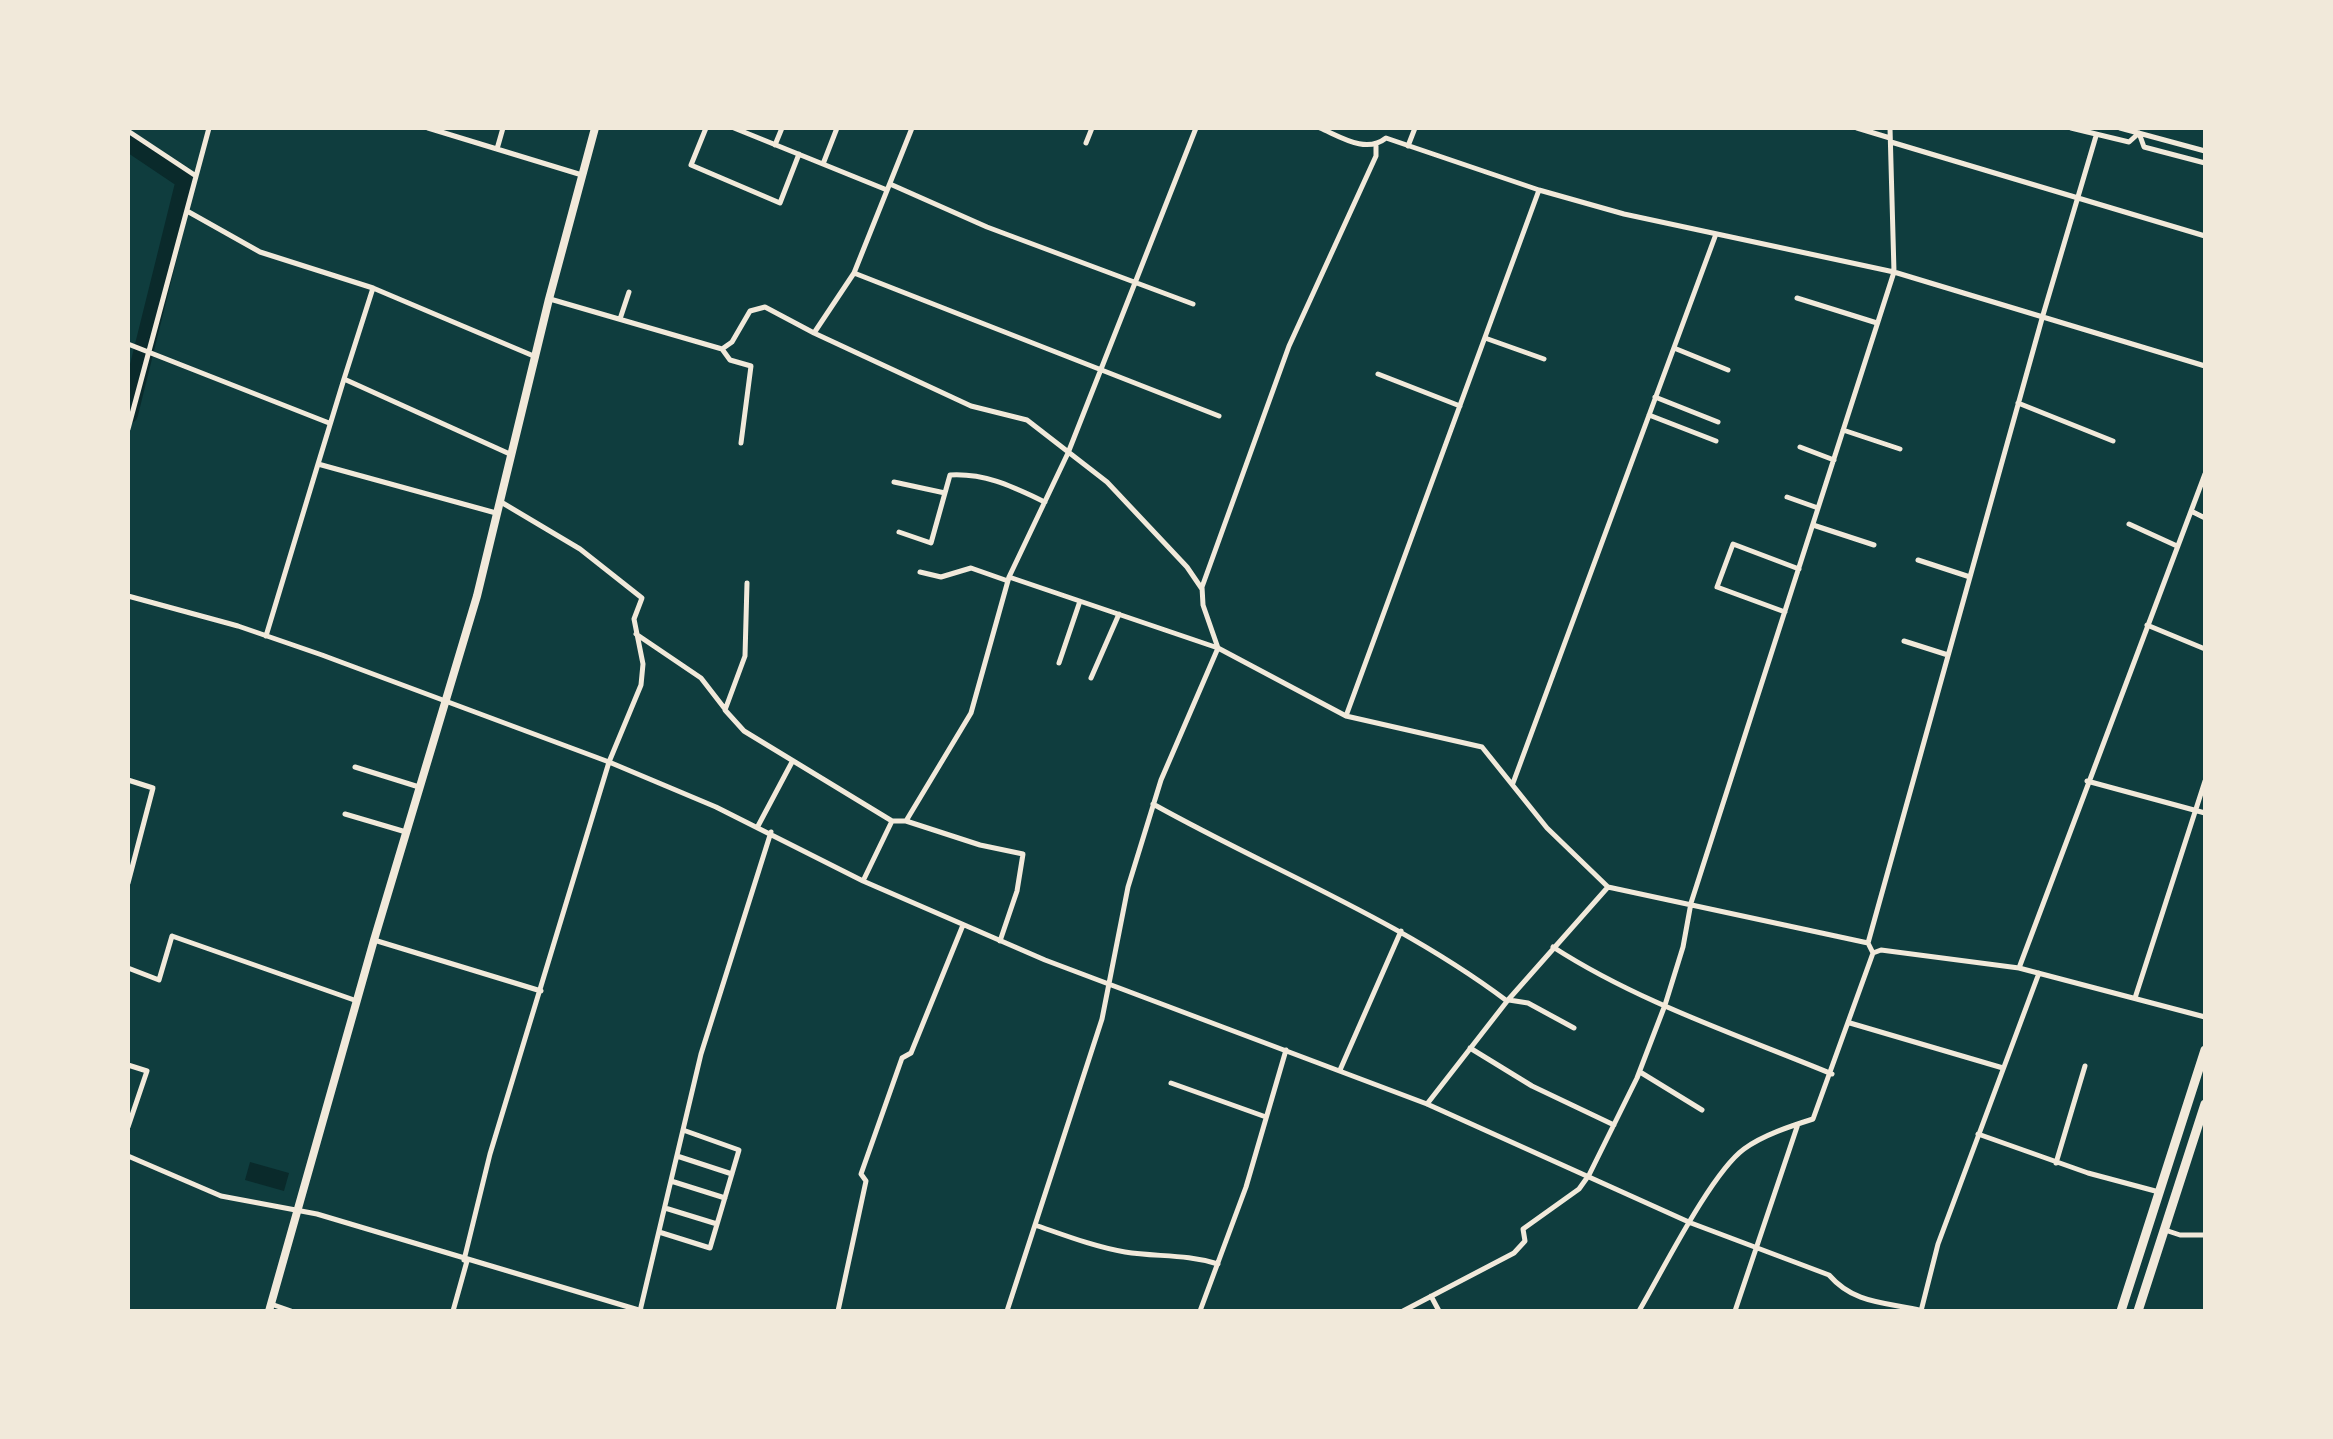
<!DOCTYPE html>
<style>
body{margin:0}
#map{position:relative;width:2333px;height:1439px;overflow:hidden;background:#0f3d3e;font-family:Rubik,sans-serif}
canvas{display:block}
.frame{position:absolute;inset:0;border:130px solid #f1e9da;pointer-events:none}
</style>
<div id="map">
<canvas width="2333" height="1439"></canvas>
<div class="frame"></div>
</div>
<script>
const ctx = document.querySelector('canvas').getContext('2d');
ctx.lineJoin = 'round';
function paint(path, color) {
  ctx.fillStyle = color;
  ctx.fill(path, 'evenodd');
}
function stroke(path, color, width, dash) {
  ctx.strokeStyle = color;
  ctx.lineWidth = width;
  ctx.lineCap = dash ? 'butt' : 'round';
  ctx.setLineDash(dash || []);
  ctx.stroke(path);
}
paint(new Path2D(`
 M250,1162L289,1173L284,1191L245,1180Z`), '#0a2a2b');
stroke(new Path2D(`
 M128,141L186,180L128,414`), '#0a2a2b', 20);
stroke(new Path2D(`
 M428,128L582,175
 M706,128L691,165L780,203L799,154
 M734,128L887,190
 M1320,128C1341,137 1366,154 1386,138L1539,190L1624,214L1894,272L2205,366
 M1857,128L1890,138
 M2071,128L2129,142L2139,133L2144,147L2205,163
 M2120,128L2205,151
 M128,131L196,176
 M1891,142L2205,236
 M1086,143L1092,128
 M775,145L782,128
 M1408,146L1415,128
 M497,149L503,128
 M823,164L837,128
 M890,184L987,227L1193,304
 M187,211L260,252L373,288L536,357
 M854,273L1219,416
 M1797,298L1877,323
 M550,299L722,349L732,342L750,311L765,307L814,333L854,273L912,128
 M620,319L629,292
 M814,333L971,406L1027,420L1107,482L1187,567L1202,589
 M1485,338L1544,359
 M128,344L329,423
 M1674,348L1728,370
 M722,349L730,360L751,366L741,443
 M1378,374L1460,406
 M344,379L373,288
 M1655,397L1718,422
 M2018,403L2113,441
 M1649,415L1716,441
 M128,429L209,128
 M1843,430L1900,449
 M1800,447L1834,460
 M894,482L945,493
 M1787,497L1818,508
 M2191,511L2205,518
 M496,513L318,464L344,379L512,455
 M2129,524L2177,546
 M1813,525L1874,545
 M899,532L931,543L950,475C986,473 1013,487 1045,502
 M1918,560L1970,577
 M920,572L941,577L971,568L1008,581
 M1009,577L1218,648L1346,716L1482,747L1547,828L1608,887L1868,943
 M747,583L745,656L725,710L744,731L892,821
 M128,596L238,626L322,655L609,762L716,807L863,881L1045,960L1427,1104L1691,1223L1829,1275C1855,1305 1887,1302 1923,1311
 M1785,612L1717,587L1733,544L1799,569
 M2147,625L2205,649
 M636,634L701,678L725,709
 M266,636L318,464
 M1904,641L1948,655
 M1059,663L1080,601
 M1091,678L1119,614
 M1346,716L1539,190
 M355,767L419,787
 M128,780L153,788L128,883
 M2087,781L2205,813
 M1513,783L1716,234
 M1153,804C1271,870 1398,919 1507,1001
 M345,814L406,832
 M906,821L980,845L1023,854L1017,891L1000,941
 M758,826L792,762
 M863,881L892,821H906L971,713L1009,577L1068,453L1196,128
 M374,940L541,991
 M1553,947C1638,1002 1738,1035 1832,1074
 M1873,953L1868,943L2043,315L2096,136
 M1873,953L1881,950L2019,968L2205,1017
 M128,968L159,980L172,936L357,1001
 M2019,968L2205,474
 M2135,998L2205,781
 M1509,1000L1528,1003L1574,1028
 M1850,1023L2003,1068
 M1470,1048L1532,1086L1614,1125
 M128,1065L147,1071L128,1127
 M1340,1070L1401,931
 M1640,1072L1702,1110
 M1171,1083L1266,1117
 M1427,1104L1508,1000L1608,887
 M1978,1134L2088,1173L2159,1192
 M128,1156L221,1196L317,1214L642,1311
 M677,1156L732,1174
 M2056,1163L2085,1066
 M671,1181L725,1198
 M665,1208L717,1224
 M1035,1225C1064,1235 1095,1247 1125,1252C1157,1257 1186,1254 1218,1264
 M2165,1230L2180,1235H2205
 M659,1232L710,1248L739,1150L683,1130
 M464,1260L490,1154L609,762L641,685L643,664L634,619L642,598L580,549L501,502
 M1431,1296L1439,1311
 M271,1304L291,1311
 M453,1311L467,1261
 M640,1311L701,1054L771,832
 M838,1311L866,1181L861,1174L902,1058L911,1053L963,925
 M1007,1311L1102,1019L1128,887L1161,780L1218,648L1203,605L1202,587L1289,346L1376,156V146
 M1200,1311L1246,1187L1286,1050
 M1403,1311L1514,1253L1525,1241L1523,1229L1579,1189L1589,1175L1637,1078L1665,1005L1683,947L1691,903L1894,272L1890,128
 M1639,1311C1662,1272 1711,1173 1744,1149C1763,1135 1791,1126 1813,1119L1873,953
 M1735,1311L1798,1124
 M1921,1311L1938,1244L2039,973`), '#f1e9da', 5);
stroke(new Path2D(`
 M269,1311L374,940L477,596L549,299L595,128`), '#f1e9da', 8);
stroke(new Path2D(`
 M2121,1311L2205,1050
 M2138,1311L2205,1104`), '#f1e9da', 9);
</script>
